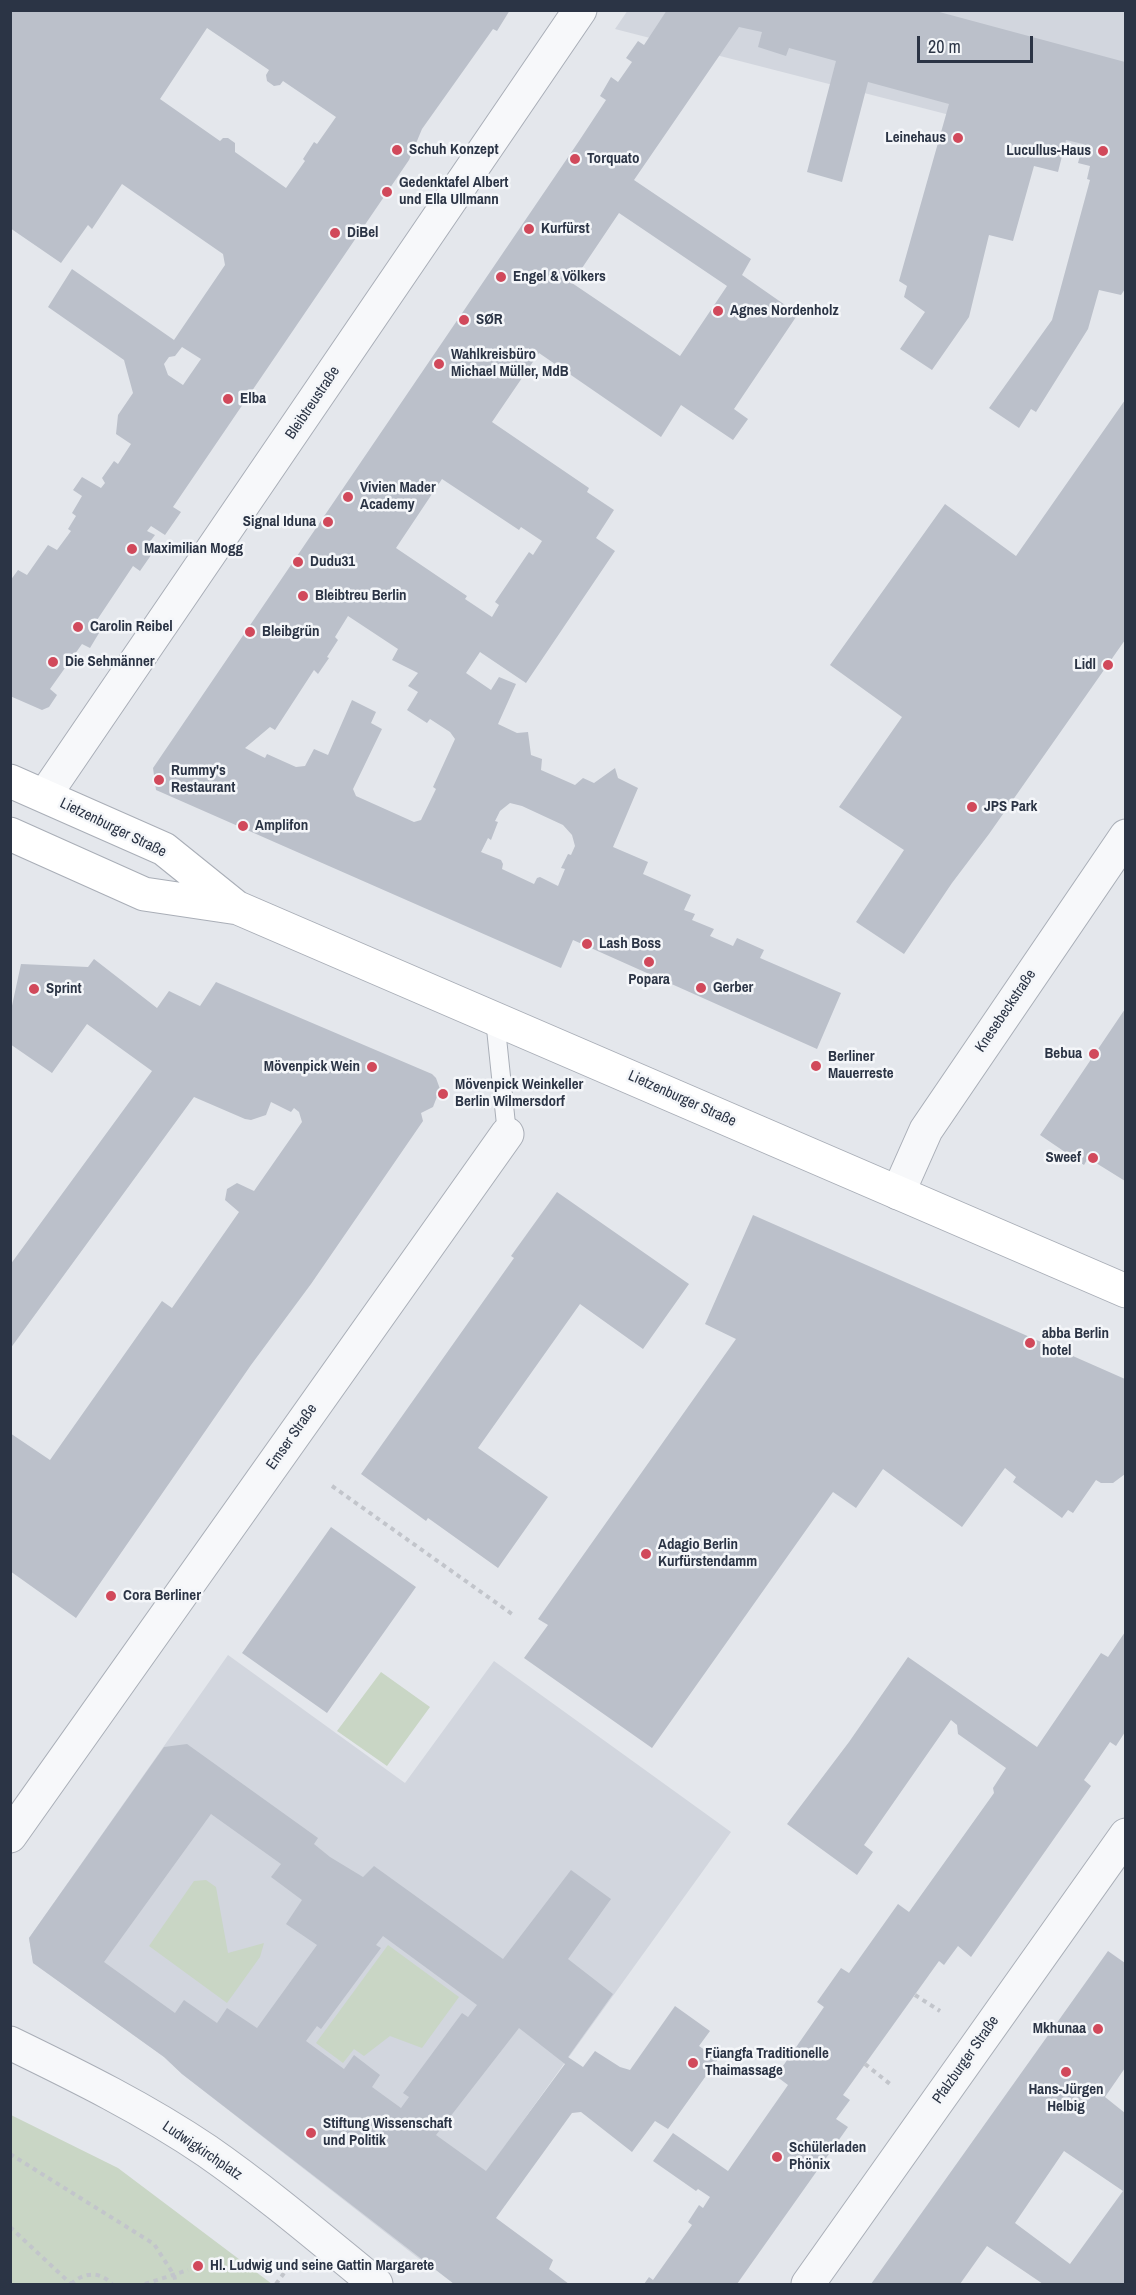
<!DOCTYPE html>
<meta charset="utf-8">
<style>
body{margin:0}
#map{position:relative;width:1136px;height:2295px;overflow:hidden;background:#e4e7ec;font-family:"Archivo Narrow",sans-serif}
canvas{display:block}
.frame{position:absolute;inset:0;border:12px solid #2b3445;pointer-events:none}
.scale{position:absolute;left:917px;top:36px;width:116px;height:27px;box-sizing:border-box;border:3px solid #2b3445;border-top:0;padding-left:8px;font-size:18px;line-height:21px;white-space:nowrap;color:#2b3445;-webkit-text-stroke:4px #f4f6f9;paint-order:stroke}
</style>
<div id="map">
<canvas width="1136" height="2295"></canvas>
<div class="frame"></div>
<div class="scale">20 m</div>
</div>
<script>
const ctx = document.querySelector('canvas').getContext('2d');
ctx.lineJoin = 'round';
function paint(path, color) {
  ctx.fillStyle = color;
  ctx.fill(path, 'evenodd');
}
function stroke(path, color, width, dash) {
  ctx.strokeStyle = color;
  ctx.lineWidth = width;
  ctx.lineCap = dash ? 'butt' : 'round';
  ctx.setLineDash(dash || []);
  ctx.stroke(path);
}
function write(font, color, halo, rows, align = 'center') {
  ctx.font = font + ' "Archivo Narrow",sans-serif';
  ctx.lineWidth = 5;
  ctx.setLineDash([]);
  ctx.textBaseline = 'middle';
  ctx.strokeStyle = halo;
  ctx.fillStyle = color;
  for (const [text, x, y, turn = 0] of rows) {
    ctx.save();
    ctx.translate(x, y);
    ctx.rotate((+turn || 0) * Math.PI / 180);
    ctx.textAlign = isNaN(turn) ? turn : align;
    if (halo) ctx.strokeText(text, 0, 0);
    ctx.fillText(text, 0, 0);
    ctx.restore();
  }
}
paint(new Path2D(`
 M628,10L1125,11V160L615,29Z
 M228,1655L405,1783L494,1661L731,1832L422,2261L182,2074L164,2057L33,1963L29,1938Z`), '#d2d6de');
paint(new Path2D(`
 M381,1672L430,1707L387,1766L337,1731Z
 M206,1880L216,1887L228,1953L264,1943L260,1957L227,2003L149,1946L194,1881Z
 M388,1945L459,1997L422,2048L390,2036L364,2056L354,2049L343,2063L316,2043Z
 M11,2115L118,2168L272,2284H11Z`), '#c9d6c5');
paint(new Path2D(`
 M10,10H510L497,31L493,29L422,129L409,160L173,507L181,512L165,535L151,526L147,531L155,535L149,543L156,548L140,571L133,566L95,623L102,628L90,648L82,644L50,689L57,695L49,707L42,710L10,696V581L18,570L27,575L48,545L57,550L71,531L68,529L76,516L72,513L82,496L73,490L82,477L101,488L105,483L102,478L114,461L118,464L131,444L116,434L118,415L133,393L124,360L48,307L72,269L174,340L225,265L223,254L122,184L92,229L88,225L61,263L10,228ZM207,28L269,70L266,75L267,81L274,86L280,85L283,81L336,117L317,144L314,142L303,159L305,161L286,188L235,152V143L228,138H223L220,141L160,99ZM182,347L201,359L183,385L168,375L164,364L169,357L175,356Z
 M667,10H932L1125,62V289L1121,295L1099,290L1088,329L1036,412L1031,409L1019,428L989,408L1052,320L1090,180L1087,179L1090,166L1078,163L1083,144L1066,140L1058,172L1034,166L1013,241L989,235L969,317L932,370L900,349L925,312L904,297L907,286L899,281L949,104L868,82L842,182L807,172L836,61L789,48L786,56L758,47L762,32L739,27L634,180L751,259L742,275L798,314L734,409L748,419L733,440L681,405L661,437L539,353L492,422L589,488L587,492L614,510L596,538L615,551L526,683L480,652L466,673L491,690L499,677L516,684L498,724L517,733L528,732L531,755L542,759L541,770L575,785L583,778L594,783L615,768L618,778L638,788L613,847L648,862L643,874L691,895L684,910L695,914L692,920L714,929L710,936L733,946L737,938L764,950L760,958L841,993L817,1049L573,940L561,968L156,790L153,768L579,141L606,100L600,96L611,77L618,82L632,62L626,58L638,41L644,45ZM619,213L727,286L680,356L572,283ZM442,479L519,530L521,527L542,541L533,555L529,552L495,602L499,605L492,617L465,599L467,596L396,548ZM348,616L398,649L392,660L418,673L408,686L418,692L407,710L427,723L430,719L450,732L455,739L433,787L436,789L421,820L414,822L356,796L353,789L382,729L371,723L376,712L352,700L328,755L314,749L305,766L296,767L267,754L265,758L245,748L270,727L275,730L314,670L318,674L329,658L327,657L338,640L335,637ZM510,803L522,806L563,825L572,835L575,846L571,855L568,854L561,868L565,869L558,886L540,877L537,878L534,884L502,869L503,864L501,860L481,852L488,838L491,840L498,822L495,821L500,811Z
 M1125,400V640L989,834L952,883L904,954L856,922L904,850L839,807L902,717L830,665L945,504L1016,556Z
 M94,959L157,1008L169,991L200,1006L216,982L432,1074L436,1078L440,1089L433,1107L421,1113L423,1121L311,1284L251,1365L76,1618L10,1571V1433L50,1460L162,1301L172,1308L239,1212L225,1200L227,1189L237,1183L254,1191L302,1122L299,1112L294,1108L291,1112L271,1102L266,1115L251,1120L245,1119L194,1097L10,1349V1265L152,1071L87,1024L52,1073L10,1044V1015L21,964L88,967Z
 M1125,1009V1181L1088,1158L1084,1165L1040,1135Z
 M557,1192L689,1284L643,1349L580,1304L478,1448L548,1497L498,1568L428,1518L426,1521L361,1474L514,1258L511,1256Z
 M753,1215L1125,1379V1474L1113,1483H1101L1096,1480L1073,1513L1068,1510L1062,1518L1013,1482L1016,1477L1005,1468L962,1527L883,1469L856,1508L833,1492L652,1748L524,1658L548,1625L538,1619L736,1339L705,1324Z
 M331,1527L416,1587L327,1713L242,1653Z
 M1125,1632V1724L1124,1727L1125,1732L1116,1746L1110,1742L1084,1780L1091,1786L971,1957L958,1946L944,1965L939,1961L843,2095L850,2100L836,2119L848,2127L737,2284H644L649,2277L653,2280L692,2225L688,2222L699,2205L703,2208L710,2197L698,2189L696,2191L653,2161L673,2133L728,2171L788,2085L776,2076L824,2007L817,2002L841,1968L849,1973L898,1904L909,1912L994,1793L993,1788L1006,1768L958,1734L957,1725L951,1720L864,1845L873,1852L857,1875L787,1824L849,1742L908,1657L1037,1747L1101,1653L1108,1657Z
 M187,1744L318,1838L314,1844L330,1857L363,1877L374,1866L503,1959L571,1870L611,1899L568,1959L613,1994L568,2057L583,2067L595,2051L620,2067L630,2070L675,2006L710,2031L699,2046L718,2059L668,2129L655,2121L632,2152L581,2112L572,2113L496,2218L553,2260L549,2269L569,2284H454L182,2074L164,2057L33,1963L29,1938L164,1747ZM211,1814L281,1864L271,1877L302,1900L286,1924L317,1945L257,2028L227,2008L217,2023L184,2000L175,2013L104,1962ZM383,1936L477,2005L468,2017L462,2013L403,2093L409,2097L401,2108L372,2087L380,2075L354,2055L344,2069L306,2041L317,2026L321,2029L381,1948L376,1945ZM519,2028L565,2064L486,2171L436,2135Z
 M1108,1951L1125,1963V2068L1105,2097L1125,2113V2284H1043L987,2246L960,2284H871ZM1064,2151L1123,2191L1070,2264L1015,2223Z`), '#bbc0ca');
const lane = new Path2D(`
 M495,1019L507,1134`);
const street = new Path2D(`
 M45,795L580,10
 M898,1193L926,1130L1126,836
 M10,1836L507,1134
 M10,2043C78,2076 145,2109 207,2151C266,2192 321,2239 376,2284
 M808,2284L1126,1835`);
const secondary = new Path2D(`
 M10,781L164,849L236,907
 M10,834L144,894L238,908L1126,1291`);
stroke(lane, '#a9aeb7', 20);
stroke(street, '#a9aeb7', 35);
stroke(secondary, '#a9aeb7', 35);
stroke(new Path2D(`
 M332,1486L512,1614
 M915,1995L940,2011
 M865,2064L890,2084
 M10,2154L154,2244L174,2275L176,2284
 M10,2227L71,2284
 M71,2284C84,2272 100,2271 112,2284
 M145,2284L188,2270
 M276,2284L284,2273`), '#c2c5cb', 4, [4.5, 4.5]);
stroke(lane, '#f7f8fa', 18);
stroke(street, '#f7f8fa', 33);
stroke(secondary, '#fff', 33);
for (const [x, y, r, color] of [
 [958,138,6,"#d1495b"],
 [397,150,6,"#d1495b"],
 [1103,151,6,"#d1495b"],
 [575,159,6,"#d1495b"],
 [387,192,6,"#d1495b"],
 [529,229,6,"#d1495b"],
 [335,233,6,"#d1495b"],
 [501,277,6,"#d1495b"],
 [718,311,6,"#d1495b"],
 [464,320,6,"#d1495b"],
 [439,364,6,"#d1495b"],
 [228,399,6,"#d1495b"],
 [348,497,6,"#d1495b"],
 [328,522,6,"#d1495b"],
 [132,549,6,"#d1495b"],
 [298,562,6,"#d1495b"],
 [303,596,6,"#d1495b"],
 [78,627,6,"#d1495b"],
 [250,632,6,"#d1495b"],
 [53,662,6,"#d1495b"],
 [1108,665,6,"#d1495b"],
 [159,780,6,"#d1495b"],
 [972,807,6,"#d1495b"],
 [243,826,6,"#d1495b"],
 [587,944,6,"#d1495b"],
 [649,962,6,"#d1495b"],
 [701,988,6,"#d1495b"],
 [34,989,6,"#d1495b"],
 [1094,1054,6,"#d1495b"],
 [816,1066,6,"#d1495b"],
 [372,1067,6,"#d1495b"],
 [443,1094,6,"#d1495b"],
 [1093,1158,6,"#d1495b"],
 [1030,1343,6,"#d1495b"],
 [646,1554,6,"#d1495b"],
 [111,1596,6,"#d1495b"],
 [1098,2029,6,"#d1495b"],
 [693,2063,6,"#d1495b"],
 [1066,2072,6,"#d1495b"],
 [311,2133,6,"#d1495b"],
 [777,2157,6,"#d1495b"],
 [198,2266,6,"#d1495b"]
]) {
  const dot = new Path2D();
  dot.arc(x, y, r, 0, 2 * Math.PI);
  ctx.fillStyle = color;
  ctx.fill(dot);
  stroke(dot, '#f4f6f9', 2);
}
write('bold 15px', '#2b3445', '#f4f6f9', [
 ["Leinehaus",946,138,"right"],
 ["Schuh Konzept",409,150],
 ["Lucullus-Haus",1091,151,"right"],
 ["Torquato",587,159],
 ["Gedenktafel Albert",399,183],
 ["und Ella Ullmann",399,200],
 ["Kurfürst",541,229],
 ["DiBel",347,233],
 ["Engel & Völkers",513,277],
 ["Agnes Nordenholz",730,311],
 ["SØR",476,320],
 ["Wahlkreisbüro",451,355],
 ["Michael Müller, MdB",451,372],
 ["Elba",240,399],
 ["Vivien Mader",360,488],
 ["Academy",360,505],
 ["Signal Iduna",316,522,"right"],
 ["Maximilian Mogg",144,549],
 ["Dudu31",310,562],
 ["Bleibtreu Berlin",315,596],
 ["Carolin Reibel",90,627],
 ["Bleibgrün",262,632],
 ["Die Sehmänner",65,662],
 ["Lidl",1096,665,"right"],
 ["Rummy's",171,771],
 ["Restaurant",171,788],
 ["JPS Park",984,807],
 ["Amplifon",255,826],
 ["Lash Boss",599,944],
 ["Popara",649,980,"center"],
 ["Gerber",713,988],
 ["Sprint",46,989],
 ["Bebua",1082,1054,"right"],
 ["Berliner",828,1057],
 ["Mauerreste",828,1074],
 ["Mövenpick Wein",360,1067,"right"],
 ["Mövenpick Weinkeller",455,1085],
 ["Berlin Wilmersdorf",455,1102],
 ["Sweef",1081,1158,"right"],
 ["abba Berlin",1042,1334],
 ["hotel",1042,1351],
 ["Adagio Berlin",658,1545],
 ["Kurfürstendamm",658,1562],
 ["Cora Berliner",123,1596],
 ["Mkhunaa",1086,2029,"right"],
 ["Füangfa Traditionelle",705,2054],
 ["Thaimassage",705,2071],
 ["Hans-Jürgen",1066,2090,"center"],
 ["Helbig",1066,2107,"center"],
 ["Stiftung Wissenschaft",323,2124],
 ["und Politik",323,2141],
 ["Schülerladen",789,2148],
 ["Phönix",789,2165],
 ["Hl. Ludwig und seine Gattin Margarete",210,2266]
], 'left');
write('15px', '#2b3445', '#f4f6f9', [
 ["Bleibtreustraße",313,403,-56],
 ["Lietzenburger Straße",113,828,26],
 ["Knesebeckstraße",1006,1011,-56],
 ["Lietzenburger Straße",682,1099,24],
 ["Emser Straße",292,1437,-55],
 ["Pfalzburger Straße",966,2060,-55],
 ["Ludwigkirchplatz",202,2151,34]
]);
</script>
